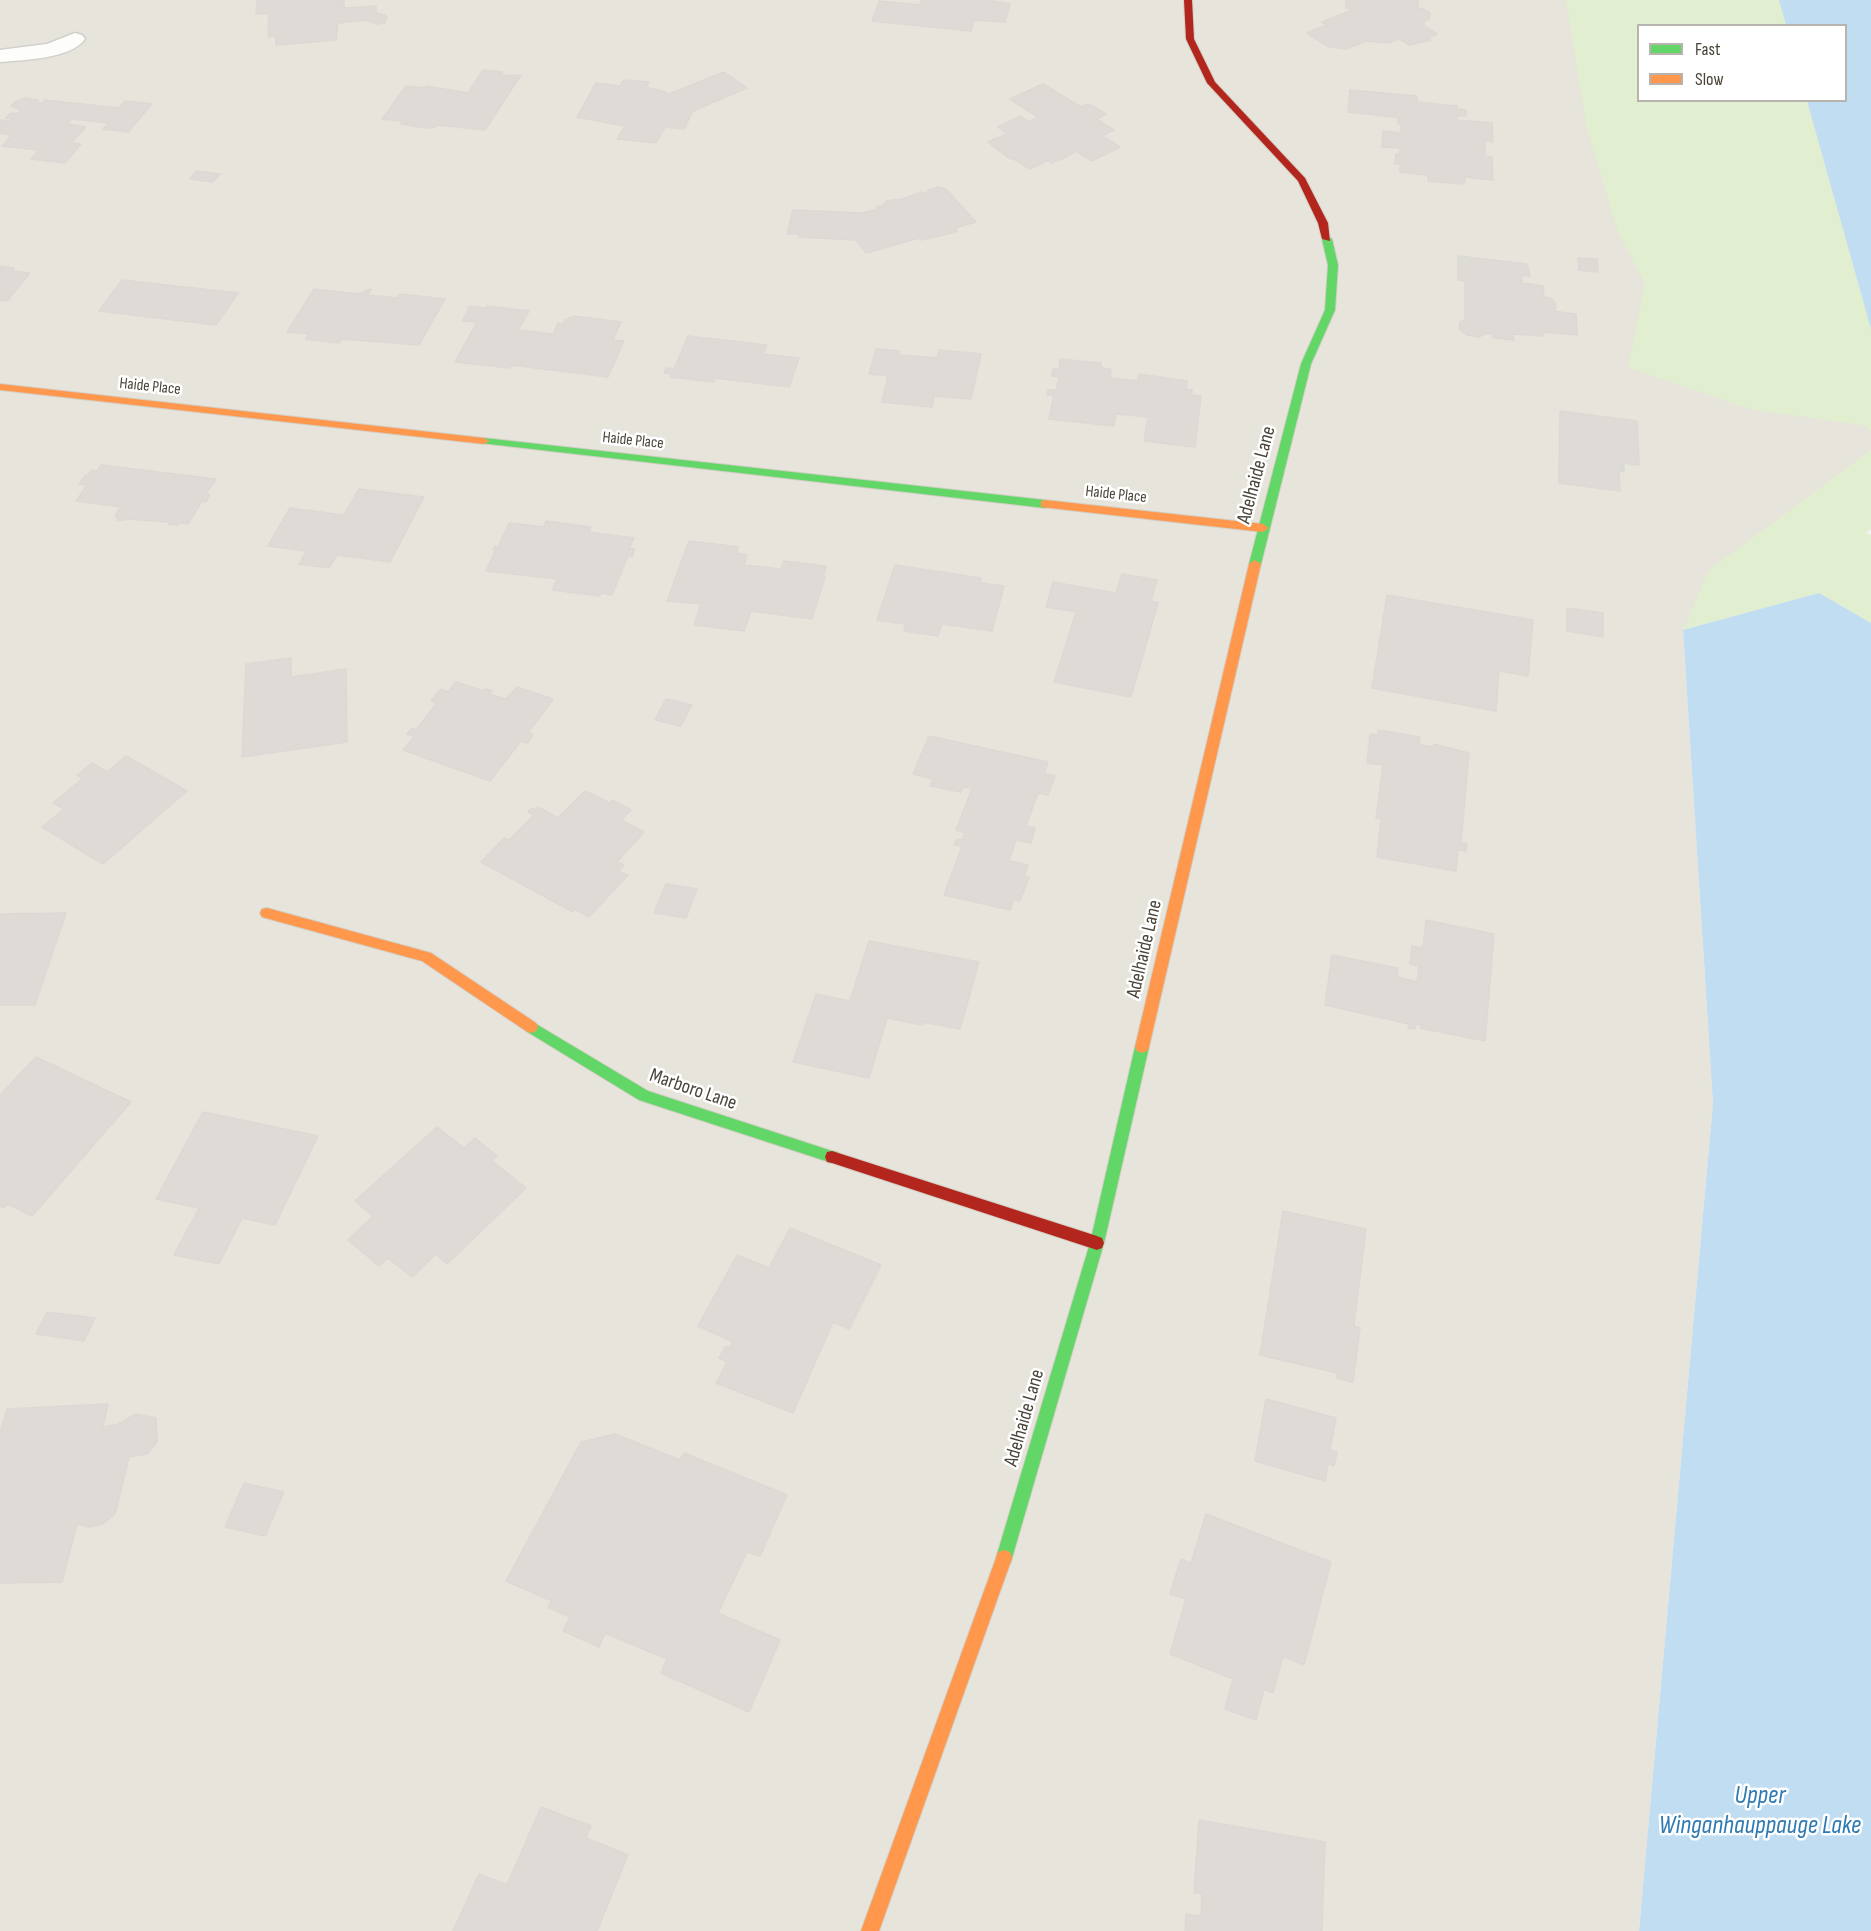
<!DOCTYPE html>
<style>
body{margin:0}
#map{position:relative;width:1871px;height:1931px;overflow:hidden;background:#f4f2ee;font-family:"Sofia Sans Condensed",sans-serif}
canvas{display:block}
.legend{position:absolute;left:1637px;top:24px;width:210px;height:78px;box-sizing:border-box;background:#fff;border:2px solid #b7b4b0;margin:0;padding:8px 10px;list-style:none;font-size:18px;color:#4b4439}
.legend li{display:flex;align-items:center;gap:12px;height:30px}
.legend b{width:30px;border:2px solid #b7b4b0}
</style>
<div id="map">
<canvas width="1871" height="1931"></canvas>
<ul class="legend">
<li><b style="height:8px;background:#63d668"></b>Fast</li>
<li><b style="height:8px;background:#ff974d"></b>Slow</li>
</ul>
</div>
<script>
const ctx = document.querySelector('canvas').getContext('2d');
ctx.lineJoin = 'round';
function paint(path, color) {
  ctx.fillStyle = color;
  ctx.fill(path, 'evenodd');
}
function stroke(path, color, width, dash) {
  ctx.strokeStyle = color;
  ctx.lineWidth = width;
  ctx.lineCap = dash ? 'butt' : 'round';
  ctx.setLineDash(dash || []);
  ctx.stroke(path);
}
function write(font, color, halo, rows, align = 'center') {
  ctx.font = font + ' "Sofia Sans Condensed",sans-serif';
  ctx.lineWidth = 5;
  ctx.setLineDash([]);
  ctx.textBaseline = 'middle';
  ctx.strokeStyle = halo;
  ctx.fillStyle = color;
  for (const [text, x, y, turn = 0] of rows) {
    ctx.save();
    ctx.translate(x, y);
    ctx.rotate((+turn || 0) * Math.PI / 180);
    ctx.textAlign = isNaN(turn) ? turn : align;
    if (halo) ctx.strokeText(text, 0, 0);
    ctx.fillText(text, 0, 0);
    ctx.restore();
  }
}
paint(new Path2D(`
 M0,0H1779L1786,25L1638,26V100L1807,101L1871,329V488L1683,630L1713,1103L1639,1931H0Z`), '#e7e4dc');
paint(new Path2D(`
 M1566,0H1779L1786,25L1638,26V100L1807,101L1871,329V432L1866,426L1749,409L1628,367L1645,283L1618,232L1587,129Z
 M1871,450V529L1866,533L1871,535V623L1819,593L1683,630L1709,570Z`), '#e1eecf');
paint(new Path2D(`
 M1779,0H1871V329L1807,101L1846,100V26L1786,25Z
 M1819,593L1871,623V1931H1639L1713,1103L1683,630Z`), '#c0ddf1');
const building = new Path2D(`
 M269,0H344V8L376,6V13L385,15L387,18L385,23L376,24L367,20L338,23L336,40L276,45V36L268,37L269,13L256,14L257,1Z
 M921,0H988L1010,4L1005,22L974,20L971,31L872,21L879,1L920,5Z
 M1349,0H1418V10L1422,8L1430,13L1429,19L1424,21V26L1437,34L1428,38L1431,40L1409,45L1399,39L1389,43L1366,41L1347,49L1329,47L1307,33L1327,25L1322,22L1352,10L1346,7V1Z
 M483,70L503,72L500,76L521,75L485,130L437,125L435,127L425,128L401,124L402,121L382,119L406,86L425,88L426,86L468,93Z
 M724,72L747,88L693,111L684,129L665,127L656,143L617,139L625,126L577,117L596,83L620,86L623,80L649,82L646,88L659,90L669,94Z
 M1043,84L1081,107L1089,104L1106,114L1096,119L1114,130L1102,136L1120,147L1092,161L1076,151L1062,159L1051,163L1049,160L1030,169L1012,158L1010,159L988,142L1007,134L998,127L1021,116L1029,122L1038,117L1010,99Z
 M1350,90L1417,96V102L1457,106V109L1466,110V116H1457V120L1492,123L1493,142L1485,141V156L1492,157L1493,180L1465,177L1464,184L1428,181V175L1400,172V164H1395L1396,154H1400V148L1382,147L1383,131L1401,133V124H1398V119L1402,118L1348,112Z
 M25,98L38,100L36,102L42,103L45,100L119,108L125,101L152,104L128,132L103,129L109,123L72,119L67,124L86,127L71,143L81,144L65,163L31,159L39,150L2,146L12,135L0,133V120L10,121L12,119L6,118L11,113L18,114L21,110L11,106L15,102Z
 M196,171L220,174L213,182L190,179Z
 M938,187L946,189L976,222L955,228L957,231L948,234L921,240L919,238L866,253L856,240L799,237V234H787L793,210L863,213L877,209L876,207L884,205L886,201L903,199L922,192L924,194L928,193V190Z
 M1458,256L1527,264L1530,276L1522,275V283L1543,286L1544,297L1550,298L1555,303L1556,309L1552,311L1576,314L1577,335L1543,332V336L1513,334L1514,340L1493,338V334L1486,333L1479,337L1467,335L1459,329L1460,322L1465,320V281L1458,280Z
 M1578,258L1597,259L1598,272L1579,270Z
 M0,266L14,268L12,271L30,273L7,301L0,300Z
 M122,280L238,293L216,325L99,311Z
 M314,289L359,294L371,289L367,295L397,298L400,294L445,299L419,345L341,339L339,343L306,339L309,334L287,332Z
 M470,306L485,308L487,306L529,311L518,330L553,334L558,323L563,324L565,320L574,316L621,322L613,340L624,341L608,377L511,365L510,368L455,362L477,322L462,321Z
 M688,336L767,345L763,354L799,358L789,387L715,378L714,382L670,377L672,374L664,373L666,368L674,369Z
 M876,349L900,351L899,355L937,358L939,350L981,354L971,399L934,396L932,407L882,402L888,376L869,374Z
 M1060,359L1101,363V367L1111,370L1110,378L1138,381L1139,374L1187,381L1186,389L1192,390V395L1201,396L1195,447L1144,441L1148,417L1116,414L1114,426L1049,419L1054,395H1047L1048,390H1056L1059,377L1052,376L1053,369H1059Z
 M1560,411L1637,421L1639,465L1624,463V472L1619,471L1620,491L1559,483Z
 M101,465L216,479L206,494L210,495L206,502L202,501L188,524L179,523L178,525L169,524L170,522L126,519L125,520H117L119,517L115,516L121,507L76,501L87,485L79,484L86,475L91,476L89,474L91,470L97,471Z
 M359,489L424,497L390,562L337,555L329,568L299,564L307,551L268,546L290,508L344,515Z
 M546,521L591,527L589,532L634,538L629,549H635L632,557L628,556L612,595L601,593L600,596L552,590L557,579L486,571L495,551L493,550L495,546L498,547L509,523L544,527Z
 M689,541L739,547L736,553L747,555L744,565L781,569L784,561L826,566L823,577H825L812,619L751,611L744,631L694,625L701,604L667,601Z
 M895,565L981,578L980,583L1004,586L992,631L942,624L938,636L904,631L905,624L877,620Z
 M1122,574L1157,580L1151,601L1158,603L1131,697L1054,682L1076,612L1046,607L1053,582L1116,593Z
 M1387,595L1533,620L1528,676L1499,671L1496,711L1372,688Z
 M1567,608L1603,613V637L1567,631Z
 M291,658V677L346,669L347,742L242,757L246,664Z
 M456,682L484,691L486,689L492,691L489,694L506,699L517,687L553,699L528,733L533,734L528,743L521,741L490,781L403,750L414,737L407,734L412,728L416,730L437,703L431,701L441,689L448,692Z
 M666,699L692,705L681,726L655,720Z
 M1378,730L1420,737L1419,745L1434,747V744L1469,753L1461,843L1467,844L1466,851L1458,850L1456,871L1377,857L1381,819L1376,818L1383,765L1367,763L1370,734L1378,735Z
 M929,736L1048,762L1044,773L1055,776L1048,795L1038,793L1026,826L1035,828L1031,843L1016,840L1009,861L1028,865L1024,876L1029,877L1020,901L1014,899L1010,910L944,895L962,846L954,845L957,839L962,840L965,833L956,830L972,788L963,787L961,792L930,786L933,779L913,774Z
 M126,756L187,791L103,864L42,827L64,809L53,803L82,779L77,775L92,763L107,772Z
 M585,791L610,803L612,800L631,810L621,820L644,832L617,862L624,865L618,871L628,875L589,917L575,909L573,912L481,862L504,838L509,840L534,815L528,812L532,808L535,810L538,807L558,818Z
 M666,884L697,889L686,918L654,913Z
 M66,913L35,1005H0V914Z
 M1426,920L1494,934L1485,1041L1420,1028L1421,1025L1416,1024L1415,1029L1408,1028L1409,1024L1325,1005L1332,955L1398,968L1397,977L1417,982L1419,966L1410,964L1412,946L1423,948Z
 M869,941L979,962L960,1029L923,1022L922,1025L887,1018L869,1078L793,1062L816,994L850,1001Z
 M36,1057L131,1102L32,1216L8,1204L4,1208L0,1206V1095Z
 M203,1112L318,1136L275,1225L242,1218L219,1264L174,1255L199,1208L156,1199Z
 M437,1127L464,1148L475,1138L497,1156L492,1161L526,1188L447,1264L436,1254L412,1277L388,1258L379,1266L348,1240L373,1216L355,1201Z
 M1283,1211L1366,1229L1354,1326L1360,1328L1353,1382L1337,1378V1373L1260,1355Z
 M790,1228L881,1265L849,1329L833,1322L793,1413L716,1383L727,1362L719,1358L726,1346L730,1348L733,1342L698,1326L737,1255L769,1268Z
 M47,1312L95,1318L84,1341L36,1334Z
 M1266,1399L1336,1418L1330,1450L1337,1452L1334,1466L1328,1464L1325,1481L1255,1461Z
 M108,1404L102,1431L106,1426L117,1425L136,1414L156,1418L157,1442L147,1454L129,1457L115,1514L103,1524L90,1527L77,1524L62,1582L0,1583V1434L7,1409Z
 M615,1434L680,1460L684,1453L787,1495L760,1556L747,1552L718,1613L780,1640L749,1712L661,1673L667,1659L605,1633L599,1647L563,1631L570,1617L548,1607L552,1601L506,1581L581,1442Z
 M244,1483L284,1492L265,1536L225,1527Z
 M1206,1514L1331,1562L1304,1665L1283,1656L1273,1693L1264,1689L1256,1720L1225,1709L1233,1679L1170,1654L1186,1599L1170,1594L1181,1559L1191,1563Z
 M541,1807L591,1826L586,1838L628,1855L597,1931H453L479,1874L507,1885Z
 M1199,1820L1325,1842L1322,1931H1185L1186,1914L1201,1916L1202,1893H1194Z`);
paint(building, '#dedbd6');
stroke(building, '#dcd9d4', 1.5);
const street = new Path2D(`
 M75,33L82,35L85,39C71,59 23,60 0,62V50L47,44Z`);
const fast = new Path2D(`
 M1327,236L1332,239L1338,265L1335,310L1311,364L1261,564L1255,568L1249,564L1301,364L1325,310L1328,265L1322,239Z
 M484,438L1045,500L1051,504L1045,508L480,443V439Z
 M531,1021L648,1091L832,1151L837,1152L839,1157L837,1162L832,1163L639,1100L526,1031L524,1027L526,1023Z
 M1142,1041L1147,1043L1149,1047L1104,1243L1012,1558L1010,1564L1004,1566L998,1564L996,1558L1090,1243L1135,1047L1137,1043Z`);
const slow = new Path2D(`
 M0,384L484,438L489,441L484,444L0,390Z
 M1045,500L1263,524L1269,528L1263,532L1041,507V501Z
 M1255,560L1261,564L1149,1047L1147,1051L1142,1053L1137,1051L1135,1047L1249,564Z
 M267,908L431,953L536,1023L538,1027L536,1031L531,1033L526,1031L422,961L262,917L260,913L262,909Z
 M1004,1550L1010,1552L1012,1558L879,1931H861L996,1558L998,1552Z`);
const jam = new Path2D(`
 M1184,0H1192L1194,39L1215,82L1305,178L1328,223L1330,241L1322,239L1318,223L1298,181L1207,83L1186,39Z
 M832,1151L1097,1236L1102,1238L1104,1243L1102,1248L1097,1250L832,1163L827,1162L825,1157L827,1152Z`);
stroke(street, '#d2d0cb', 3);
stroke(fast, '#d3cfc5', 2);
stroke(slow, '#d3cfc5', 2);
stroke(jam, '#d3cfc5', 2);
paint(street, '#fdfdfc');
paint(fast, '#63d668');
paint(slow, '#ff974d');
paint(jam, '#b3261e');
write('16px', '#4b4439', '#fff', [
 ["Haide Place",150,387,6],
 ["Haide Place",633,441,6],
 ["Haide Place",1116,495,6]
]);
write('20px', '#4b4439', '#fff', [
 ["Adelhaide Lane",1257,475,-75],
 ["Adelhaide Lane",1145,949,-77],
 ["Marboro Lane",693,1090,19],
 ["Adelhaide Lane",1025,1418,-74]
]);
write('italic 26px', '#2e7ab2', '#fff', [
 ["Upper",1760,1796],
 ["Winganhauppauge Lake",1760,1826]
]);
</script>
